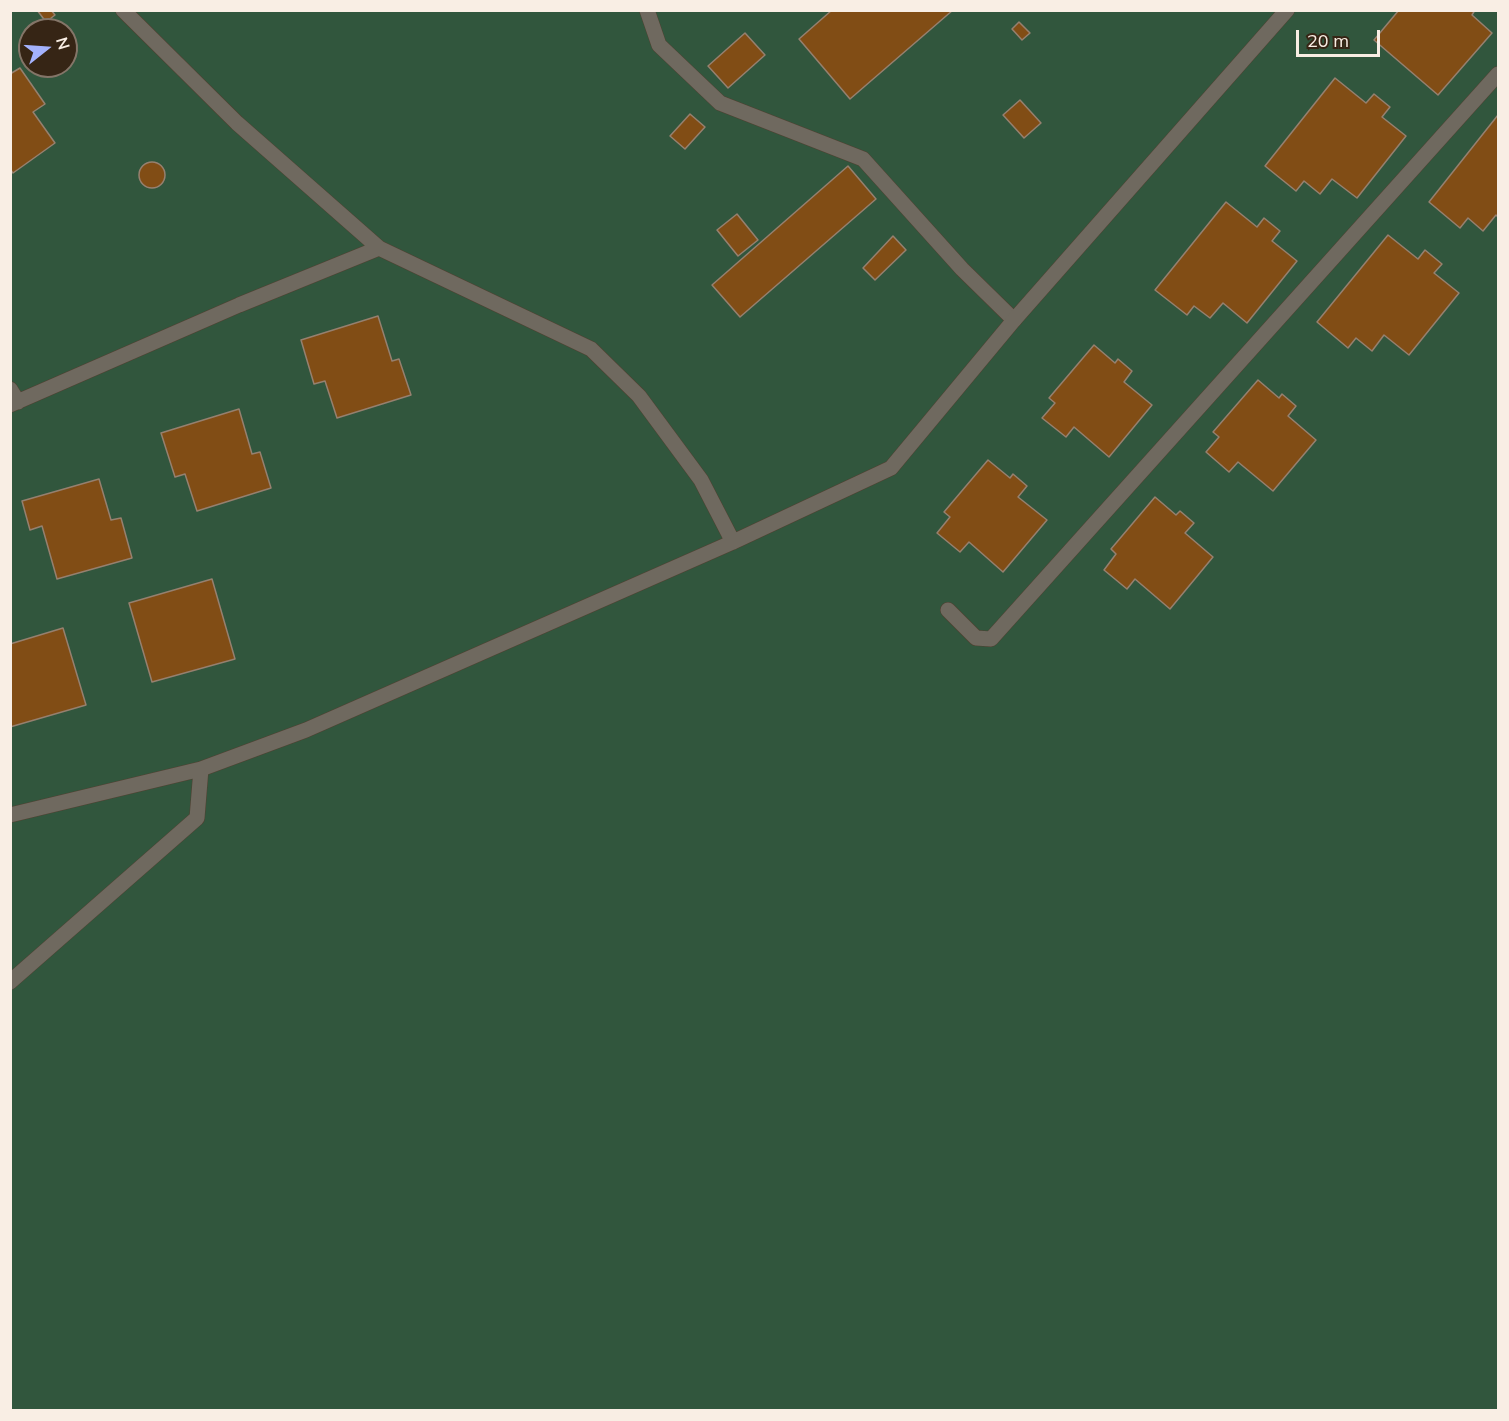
<!DOCTYPE html>
<style>
body{margin:0}
#map{position:relative;width:1509px;height:1421px;overflow:hidden;background:#362515;font-family:Mulish,sans-serif}
canvas{display:block}
.frame{position:absolute;inset:0;border:12px solid #f9eee4;pointer-events:none}
.north{position:absolute;left:18px;top:18px;width:60px;height:60px;box-sizing:border-box;background:#362515;border:2px solid #847568;border-radius:50%;rotate:73deg;font-size:16px;font-weight:700;line-height:24px;text-align:center;color:#f9eee4}
.north::after{content:'';display:block;margin:auto;width:21px;height:27px;background:#a4b2fc;clip-path:polygon(50% 0,100% 100%,50% 72%,0 100%)}
.scale{position:absolute;left:1296px;top:30px;width:84px;height:27px;box-sizing:border-box;border:3px solid #f9eee4;border-top:0;padding-left:8px;font-size:18px;line-height:21px;white-space:nowrap;color:#f9eee4;-webkit-text-stroke:4px #362515;paint-order:stroke}
</style>
<div id="map">
<canvas width="1509" height="1421"></canvas>
<div class="frame"></div>
<div class="north">N</div>
<div class="scale">20 m</div>
</div>
<script>
const ctx = document.querySelector('canvas').getContext('2d');
ctx.lineJoin = 'round';
function paint(path, color) {
  ctx.fillStyle = color;
  ctx.fill(path, 'evenodd');
}
function stroke(path, color, width, dash) {
  ctx.strokeStyle = color;
  ctx.lineWidth = width;
  ctx.lineCap = dash ? 'butt' : 'round';
  ctx.setLineDash(dash || []);
  ctx.stroke(path);
}
paint(new Path2D(`
 M10,11H1498V1410H11ZM30,30H66V66H30Z`), '#31563d');
const building = new Path2D(`
 M37,10H51L55,15L46,22Z
 M832,10H953L850,99L799,39Z
 M1399,10H1475L1472,15L1492,33L1438,95L1374,40Z
 M1019,22L1030,33L1022,40L1012,29Z
 M745,33L765,55L728,88L708,66Z
 M20,68L45,104L33,112L55,143L13,173L10,169V74Z
 M1335,78L1366,103L1374,94L1390,107L1382,117L1406,136L1357,198L1332,179L1320,194L1304,181L1296,191L1265,166Z
 M1020,100L1041,123L1024,138L1003,115Z
 M690,114L705,127L685,149L670,136Z
 M1498,115V217L1496,215L1483,231L1468,218L1460,228L1429,202Z
 M139 175a13 13 0 1 1 26 0a13 13 0 1 1-26 0Z
 M848,166L876,199L740,317L712,285Z
 M1226,202L1257,227L1264,218L1280,231L1272,241L1297,261L1247,323L1223,303L1210,318L1194,306L1187,315L1155,290Z
 M737,214L758,240L738,256L717,230Z
 M1388,235L1418,259L1425,250L1442,264L1434,273L1459,293L1409,355L1384,335L1372,351L1356,338L1348,348L1317,322Z
 M893,236L906,250L875,280L863,268Z
 M378,316L392,361L399,359L411,395L337,418L325,381L314,384L301,340Z
 M1094,345L1115,363L1118,359L1132,371L1124,382L1152,405L1109,457L1074,427L1066,437L1042,418L1055,403L1049,398Z
 M1258,380L1279,398L1282,394L1296,406L1288,416L1316,440L1273,491L1238,462L1229,472L1206,452L1219,437L1213,432Z
 M239,409L252,454L260,452L271,488L197,511L185,474L175,477L161,433Z
 M988,460L1010,478L1013,474L1027,486L1018,497L1047,520L1003,572L969,542L960,552L937,533L950,517L944,512Z
 M99,479L111,520L121,518L132,558L57,579L42,526L30,530L22,501Z
 M1155,497L1176,515L1180,511L1194,523L1185,533L1213,557L1170,609L1135,579L1127,589L1104,570L1116,554L1111,549Z
 M212,579L235,659L152,682L129,603Z
 M63,628L86,705L10,727V644Z`);
paint(building, '#814d15');
stroke(building, '#96806f', 1.5);
const service = new Path2D(`
 M647,10L659,45L720,103L863,159L962,269L1014,320`);
const minor = new Path2D(`
 M123,10L237,123L379,248L591,349L639,396L701,480L733,542
 M10,389L18,402
 M10,405L239,305L379,248
 M948,610L976,638L991,639L1498,74
 M10,815L201,769L306,730L733,542L891,468L1014,320L1287,10
 M10,982L197,818L201,769`);
stroke(service, '#514132', 16);
stroke(minor, '#514132', 16);
stroke(service, '#6f695f', 15);
stroke(minor, '#6f695f', 15);
</script>
